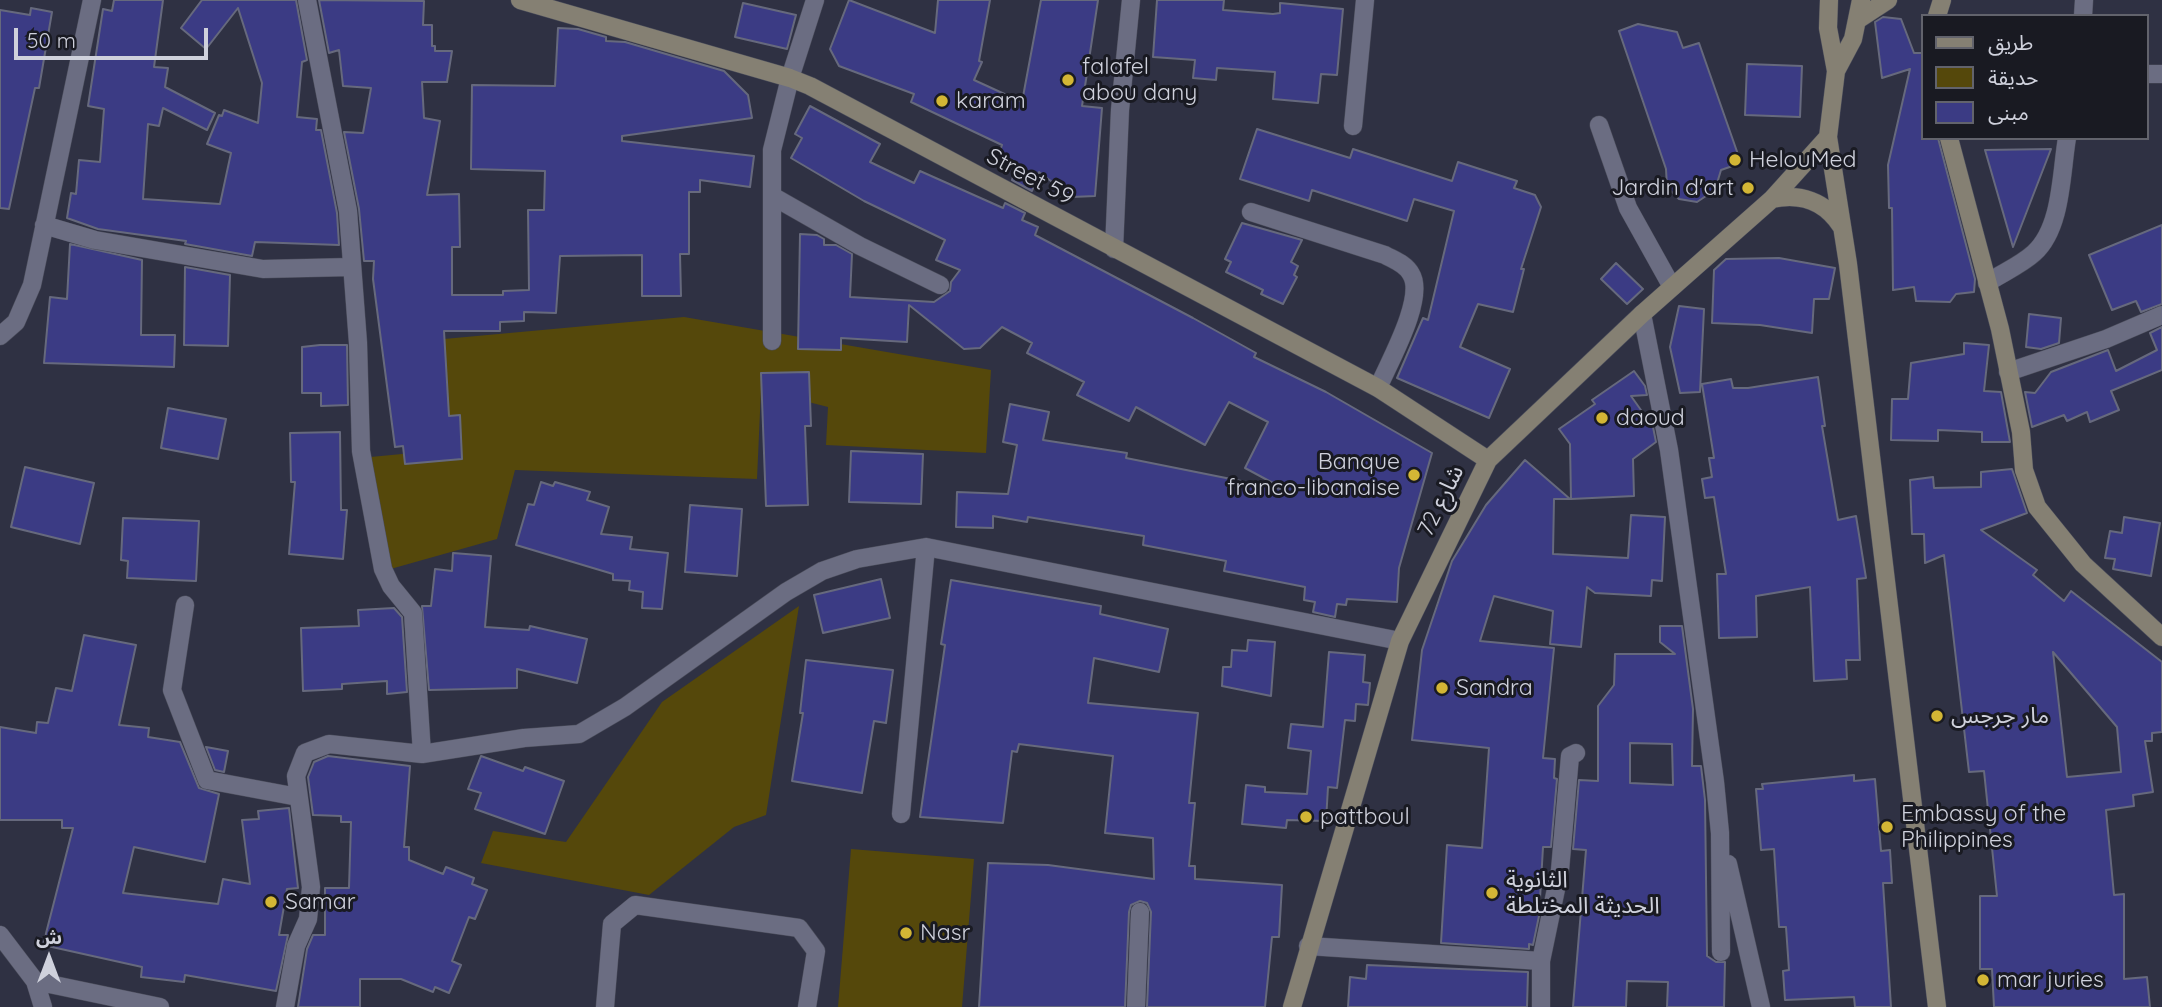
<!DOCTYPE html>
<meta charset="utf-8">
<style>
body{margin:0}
#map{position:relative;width:2162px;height:1007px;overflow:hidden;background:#2f3143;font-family:Quicksand,"Noto Sans Arabic",sans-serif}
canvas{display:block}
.legend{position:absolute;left:1921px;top:14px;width:228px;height:126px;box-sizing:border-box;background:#191a22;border:2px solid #62636c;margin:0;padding:9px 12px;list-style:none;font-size:21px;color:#cfd1dc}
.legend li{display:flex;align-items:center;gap:14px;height:35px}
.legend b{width:35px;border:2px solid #62636c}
.north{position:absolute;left:14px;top:923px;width:70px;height:70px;-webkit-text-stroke:5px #191a22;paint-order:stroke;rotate:0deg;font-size:19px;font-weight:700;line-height:28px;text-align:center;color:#cfd1dc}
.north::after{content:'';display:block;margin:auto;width:24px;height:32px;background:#cfd1dc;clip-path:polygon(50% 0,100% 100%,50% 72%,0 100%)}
.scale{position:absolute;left:14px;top:28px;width:194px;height:32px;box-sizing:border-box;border:4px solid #cfd1dc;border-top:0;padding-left:9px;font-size:21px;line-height:24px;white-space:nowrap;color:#cfd1dc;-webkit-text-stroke:5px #191a22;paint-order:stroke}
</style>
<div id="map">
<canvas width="2162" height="1007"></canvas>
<ul class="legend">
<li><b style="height:9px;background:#858073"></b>طريق</li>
<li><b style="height:19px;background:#55480b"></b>حديقة</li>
<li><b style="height:19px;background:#3b3b84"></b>مبنى</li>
</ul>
<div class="north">ش</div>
<div class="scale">50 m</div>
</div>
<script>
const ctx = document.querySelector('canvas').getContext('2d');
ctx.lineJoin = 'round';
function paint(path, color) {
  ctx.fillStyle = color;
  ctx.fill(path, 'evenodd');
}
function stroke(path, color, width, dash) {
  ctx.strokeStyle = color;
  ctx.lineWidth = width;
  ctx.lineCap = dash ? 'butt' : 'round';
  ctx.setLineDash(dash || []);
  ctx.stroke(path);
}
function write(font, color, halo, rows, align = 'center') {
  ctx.font = font + ' Quicksand,"Noto Sans Arabic",sans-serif';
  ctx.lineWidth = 6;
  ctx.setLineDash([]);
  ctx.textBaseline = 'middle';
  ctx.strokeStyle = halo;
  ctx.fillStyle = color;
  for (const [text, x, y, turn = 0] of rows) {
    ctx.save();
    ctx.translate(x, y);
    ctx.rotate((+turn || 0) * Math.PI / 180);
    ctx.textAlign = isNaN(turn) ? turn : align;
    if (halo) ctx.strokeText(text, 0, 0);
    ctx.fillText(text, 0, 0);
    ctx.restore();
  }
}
paint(new Path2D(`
 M684,317L991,370L986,453L826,445L828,407L761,390L757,479L515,470L497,539L387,570L360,458L444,450L433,340Z
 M799,606L766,815L734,827L649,895L481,863L493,831L566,842L662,702Z
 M851,849L974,859L962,1007H838Z`), '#55480b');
const building = new Path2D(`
 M114,0H163L154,67L168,68L165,87L215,113L207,130L163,108L159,126L148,124L143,199L220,204L231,153L207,144L219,115L222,116L224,110L258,123L262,83L238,8L206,49L181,28L202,0H296L307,60L302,62L297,117L317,119L316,130H321L337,213L339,245L255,242L252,256L185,244L186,241L98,229L67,218L71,193L76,194L79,160L100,162L104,109L88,106L103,9L112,11Z
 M319,0L424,1L423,25H432V46H435V51H452L447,82H422L424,118L440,121L427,195L459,194L460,247H452V295H503V291L529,290L528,210H544L545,171L471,169L472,85L555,86L558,28L578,29L606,37V41L625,42L724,71L748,95L752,118L622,136V141L754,156L750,187L700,180V192H689V254H680L681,296H642V255L560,256L556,313L524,312V321L500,322V331H444L449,416L460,415L462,459L405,464L403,446L395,447L373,279L374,261H364L359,209L344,132L363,133L371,88L343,86L339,50L329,53Z
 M849,0L935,33L938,0H990L979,61L982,62L974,80L1022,102L1041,0H1098L1082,106L1102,108L1095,196L1072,197L1039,172L1032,191L1012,180L1017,163L998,157L1002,145L911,102L914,94L839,66L830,49Z
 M1157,0H1224L1223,10L1273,14L1280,13V3L1343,9L1337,75L1321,74L1318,103L1273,99L1275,72L1217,68L1216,80L1193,78L1195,60L1153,57Z
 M743,3L796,15L787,49L735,37Z
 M31,8L52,12L39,88H35L9,209L0,208V10L30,15Z
 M1883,17L1901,19L1914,53H1922V138H1938L1975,279L1974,292L1956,294L1950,302L1916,301L1914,287L1893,290L1892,208H1889L1888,165L1910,69L1882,78L1875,22Z
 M1638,24L1677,32L1683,48L1699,43L1741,163L1721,170L1715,190L1697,202L1679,199L1667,187L1666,169L1619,31Z
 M1747,64L1802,66L1800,117L1745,115Z
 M810,106L880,144L870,162L914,183L920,171L1003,208L1005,203L1025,213L1022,220L1038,227L1035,235L1193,318L1256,353L1254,357L1326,392L1432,453L1399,568L1397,602L1347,599L1346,605L1337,604L1335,617L1313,612L1315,602L1304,600L1305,587L1224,571L1226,561L1143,545L1144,536L1028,517L1027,522L993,516V528L956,527L957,492L1008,494L1017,445L1003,442L1010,404L1049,412L1043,440L1127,453L1126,458L1286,490L1245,468L1268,422L1229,402L1205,445L1136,407L1129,421L1077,395L1084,382L1027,353L1032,343L1002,327L980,348L964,349L909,305L907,342L841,338V350L798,349L800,234L817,235L824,239V245H836L852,254L850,297L934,302L950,291L951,282L960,270L936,260L945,240L864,201L791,158L802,138L795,134Z
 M1257,129L1350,158L1353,149L1452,181L1458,162L1517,181L1514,188L1535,195L1541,207L1521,269H1524L1513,312L1478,304L1460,347L1510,369L1489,418L1397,378L1423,318L1428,320L1454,211L1414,199L1407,221L1312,190L1309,201L1240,179Z
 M2051,149L2013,247L1985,150Z
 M1242,223L1302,240L1291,262L1298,266L1294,275L1297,277L1283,304L1261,294L1263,290L1226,272L1231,262L1225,259Z
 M2162,225V304L2141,312L2136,301L2112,310L2089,255Z
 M70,244L142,260L141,335H175L174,367L44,363L50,297L67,299Z
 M1779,258L1835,268L1829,299H1814L1812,333L1760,325L1712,323L1714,270L1726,259Z
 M1616,263L1643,289L1627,304L1601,279Z
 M185,267L230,275L228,346L184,345Z
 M1679,306L1704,309L1700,392L1680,393L1670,347Z
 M2029,314L2061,318L2059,343L2041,349L2026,347Z
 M2162,327V370L2111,391L2119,410L2090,422L2087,412L2067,421L2064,415L2032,427L2025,392L2035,393L2051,372L2108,350L2116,371L2157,350L2150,333Z
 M1964,343L1989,345L1984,391L2001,392L2010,442H1982V432L1938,430V441L1891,440L1892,399H1908L1911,363L1964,354Z
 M320,345H347L348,405L321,406V393H302V347Z
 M1634,371L1645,386L1647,395L1631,396L1653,427L1656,442L1633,459L1634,496L1571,499L1570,444L1559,429L1595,404L1592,400Z
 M809,372L811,426H805L808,505L766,506L761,373Z
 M1818,377L1825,426H1822L1838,520L1856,516L1866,578L1857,579L1860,660H1846L1847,679L1814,681L1810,587L1756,596L1757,637L1719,638L1717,574H1726L1714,497L1705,498L1702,479L1712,477L1709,458H1714L1702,384L1731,379L1733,388H1748Z
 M168,408L226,419L218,459L161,448Z
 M340,432L341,510H347L343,559L289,554L295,482H291L290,433Z
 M851,451L923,454L921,504L849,502Z
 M1525,460L1570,499H1554L1553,554L1628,558L1631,515L1665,517L1662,581L1652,580L1651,596L1595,593L1587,587L1581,647L1550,644L1553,611L1494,596L1480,641L1554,648L1543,758L1555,759L1554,778L1557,779L1551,847H1543L1539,916L1533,945L1529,944V949L1441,943L1447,845L1482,848L1489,748L1412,740L1422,650L1452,561L1486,505Z
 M25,467L94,483L80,544L11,527Z
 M2012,469L2027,513L1981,530L2037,570L2033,575L2064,601L2071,591L2162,662V732L2152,733V741H2145L2153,792L2133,795L2134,806L2106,810L2114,895L2124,894V979L2147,977L2150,1007H1994L1992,969H1980V896H1997L1984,771L1969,772L1944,555L1925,563L1924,534H1912L1910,480L1933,477L1934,488L1981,487V472ZM2053,652L2117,727L2121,772L2067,777Z
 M541,482L553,486L555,482L590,492L587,500L609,507L601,534L632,537L630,549L668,553L662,609L642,608L643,592L629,590L630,581L613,580V574L516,545L528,504L534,505Z
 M690,505L742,509L737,576L685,572Z
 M2124,517L2160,523L2151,576L2113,569L2115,559L2105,558L2110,531L2122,533Z
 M123,518L199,521L196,581L127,578L128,561L121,560Z
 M453,553L491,556L485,627L529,630L530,626L587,639L577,683L517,669V688L429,690L422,606H431L435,569L452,571Z
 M881,579L890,618L823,633L814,595Z
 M951,580L1101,606L1100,614L1168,629L1159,672L1094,658L1088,703L1198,713L1189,803H1195L1189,866H1195V879L1282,885L1279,937H1272L1265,1007H1147L1151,912L1147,903L1140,901L1131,905L1129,912L1125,1007H979L988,863L1048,865L1154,879L1153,838L1105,833L1113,756L1019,744L1017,752L1012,751L1003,823L920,817L945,645L941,644Z
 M394,608L402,617L407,692L387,694V681L342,684V689L303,691L301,628L359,626L358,610Z
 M1660,626H1682L1693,709L1692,766H1701L1705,800L1707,956L1716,962H1725L1724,1007H1667L1668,982L1627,981L1626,1007H1573L1586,850L1573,849L1579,780L1598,781V706L1614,685L1615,654H1675L1660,642ZM1630,743L1672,744L1673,785L1630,783Z
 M84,635L136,645L119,725L149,728L148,737L180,742L199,788L219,794L205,862L134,847L123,893L218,904L223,879L250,884L242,820L259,819L258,811L289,808L298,888L287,889L279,935H288L276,991L185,975L184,982L141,977L142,967L43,945L73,828H62V820H0V727L36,733L37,722L48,723L56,688L72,691Z
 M1248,640L1275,642L1271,696L1222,686L1223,667H1231L1232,650L1247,651Z
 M1329,652L1365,655L1363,682L1370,683L1368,705L1356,704L1355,721L1345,720L1337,788L1328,787L1326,821L1287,820L1286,828L1242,824L1246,785L1265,787V792L1307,794L1311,751L1288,748L1291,724L1323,727Z
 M806,660L893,670L886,723L874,721L862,793L792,781L803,713H800Z
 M206,747L228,751L224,772L215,770Z
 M328,756L410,766L404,847H409V860L443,874L446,867L474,878L472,884L487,890L475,919L469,917L452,961L461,965L449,993L435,987L433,992L401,979H360V1007H298L307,949L313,935H325V888H349L351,822H341V816L313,815L308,777L314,762Z
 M481,756L523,771L525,767L564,781L545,834L475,809L481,793L468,789Z
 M1854,775V781L1875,779L1881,851L1890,850L1892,883H1883L1891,1007H1855L1854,997L1785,1000L1783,971L1789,970L1786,927H1779L1774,849L1761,850L1756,789H1763L1762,784Z
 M1367,965L1528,972L1527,1007H1348L1350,977L1366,979Z`);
paint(building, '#3b3b84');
stroke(building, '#66697d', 2);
const street = new Path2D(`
 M307,0L348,211L358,343L361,451L383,569L391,586L413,613L422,754
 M2083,16L2084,0
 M2146,74H2162
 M1599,125L1628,208L1672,287
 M1353,126L1365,0
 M774,197L860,246L940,285
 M1251,212L1385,255C1394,260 1406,264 1411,274C1426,298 1388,364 1378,388
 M44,225L95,240L263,269L351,267
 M1114,249L1120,110L1131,0
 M1987,283C2002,273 2021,265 2034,253C2062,228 2061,173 2067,138
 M1642,314L1669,450L1715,782L1720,833L1721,952
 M0,336L16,322L32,285L92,0
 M772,341V150L790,78L815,0
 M2008,372L2106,339L2162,315
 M185,605L172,690L207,780L298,797
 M901,814L926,547
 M1728,864L1761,1007
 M0,935L35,981L43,1007
 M1308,946L1541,961
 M35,981L160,1007
 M285,1007L296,946L308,919L311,887L296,776L305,753L329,744L422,754L524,738L579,734L625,707L786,592L822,571L857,559L926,547L1400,641
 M605,1007L612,924L635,905L799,928L816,951L807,1007
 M1136,1007L1140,912
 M1541,1007V961L1560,870L1570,756L1576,753`);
const secondary = new Path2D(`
 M520,0L790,78L810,86L1378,388L1488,460
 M1829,0L1828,28L1836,71L1828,137L1848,264L1937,1007
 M1937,16L1942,0
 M1859,19L1888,0
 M1836,71L1853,39L1861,0
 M1949,138L2000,329L2021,432L2024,470L2037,507L2083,564L2162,637
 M1772,199C1800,193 1825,201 1841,226
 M1292,1007L1400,641L1488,460L1642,314L1772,199L1828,137`);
stroke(street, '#4b4d5b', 19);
stroke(secondary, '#4b4d5b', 19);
stroke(street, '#6b6d82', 18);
stroke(secondary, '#858073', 18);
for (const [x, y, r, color] of [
 [1068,80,7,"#d3b635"],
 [942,101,7,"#d3b635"],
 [1735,160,7,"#d3b635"],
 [1748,188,7,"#d3b635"],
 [1602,418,7,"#d3b635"],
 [1414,475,7,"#d3b635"],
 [1442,688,7,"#d3b635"],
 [1937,716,7,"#d3b635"],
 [1306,817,7,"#d3b635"],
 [1887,827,7,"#d3b635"],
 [1492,893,7,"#d3b635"],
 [271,902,7,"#d3b635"],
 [906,933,7,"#d3b635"],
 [1983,980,7,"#d3b635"]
]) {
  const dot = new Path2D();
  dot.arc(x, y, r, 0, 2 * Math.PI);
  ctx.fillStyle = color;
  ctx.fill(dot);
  stroke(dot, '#191a22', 2.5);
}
write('23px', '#cfd1dc', '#191a22', [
 ["falafel",1082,67],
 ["abou dany",1082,93],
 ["karam",956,101],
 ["HelouMed",1749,160],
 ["Jardin d'art",1734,188,"right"],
 ["daoud",1616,418],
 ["Banque",1400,462,"right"],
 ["franco-libanaise",1400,488,"right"],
 ["Sandra",1456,688],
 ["مار جرجس",1951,716],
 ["Embassy of the",1901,814],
 ["Philippines",1901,840],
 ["pattboul",1320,817],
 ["الثانوية",1506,880],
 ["الحديثة المختلطة",1506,906],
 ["Samar",285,902],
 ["Nasr",920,933],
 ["mar juries",1997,980]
], 'left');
write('23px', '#cfd1dc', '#191a22', [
 ["Street 59",1030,177,28],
 ["شارع 72",1441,501,-64]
]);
</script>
